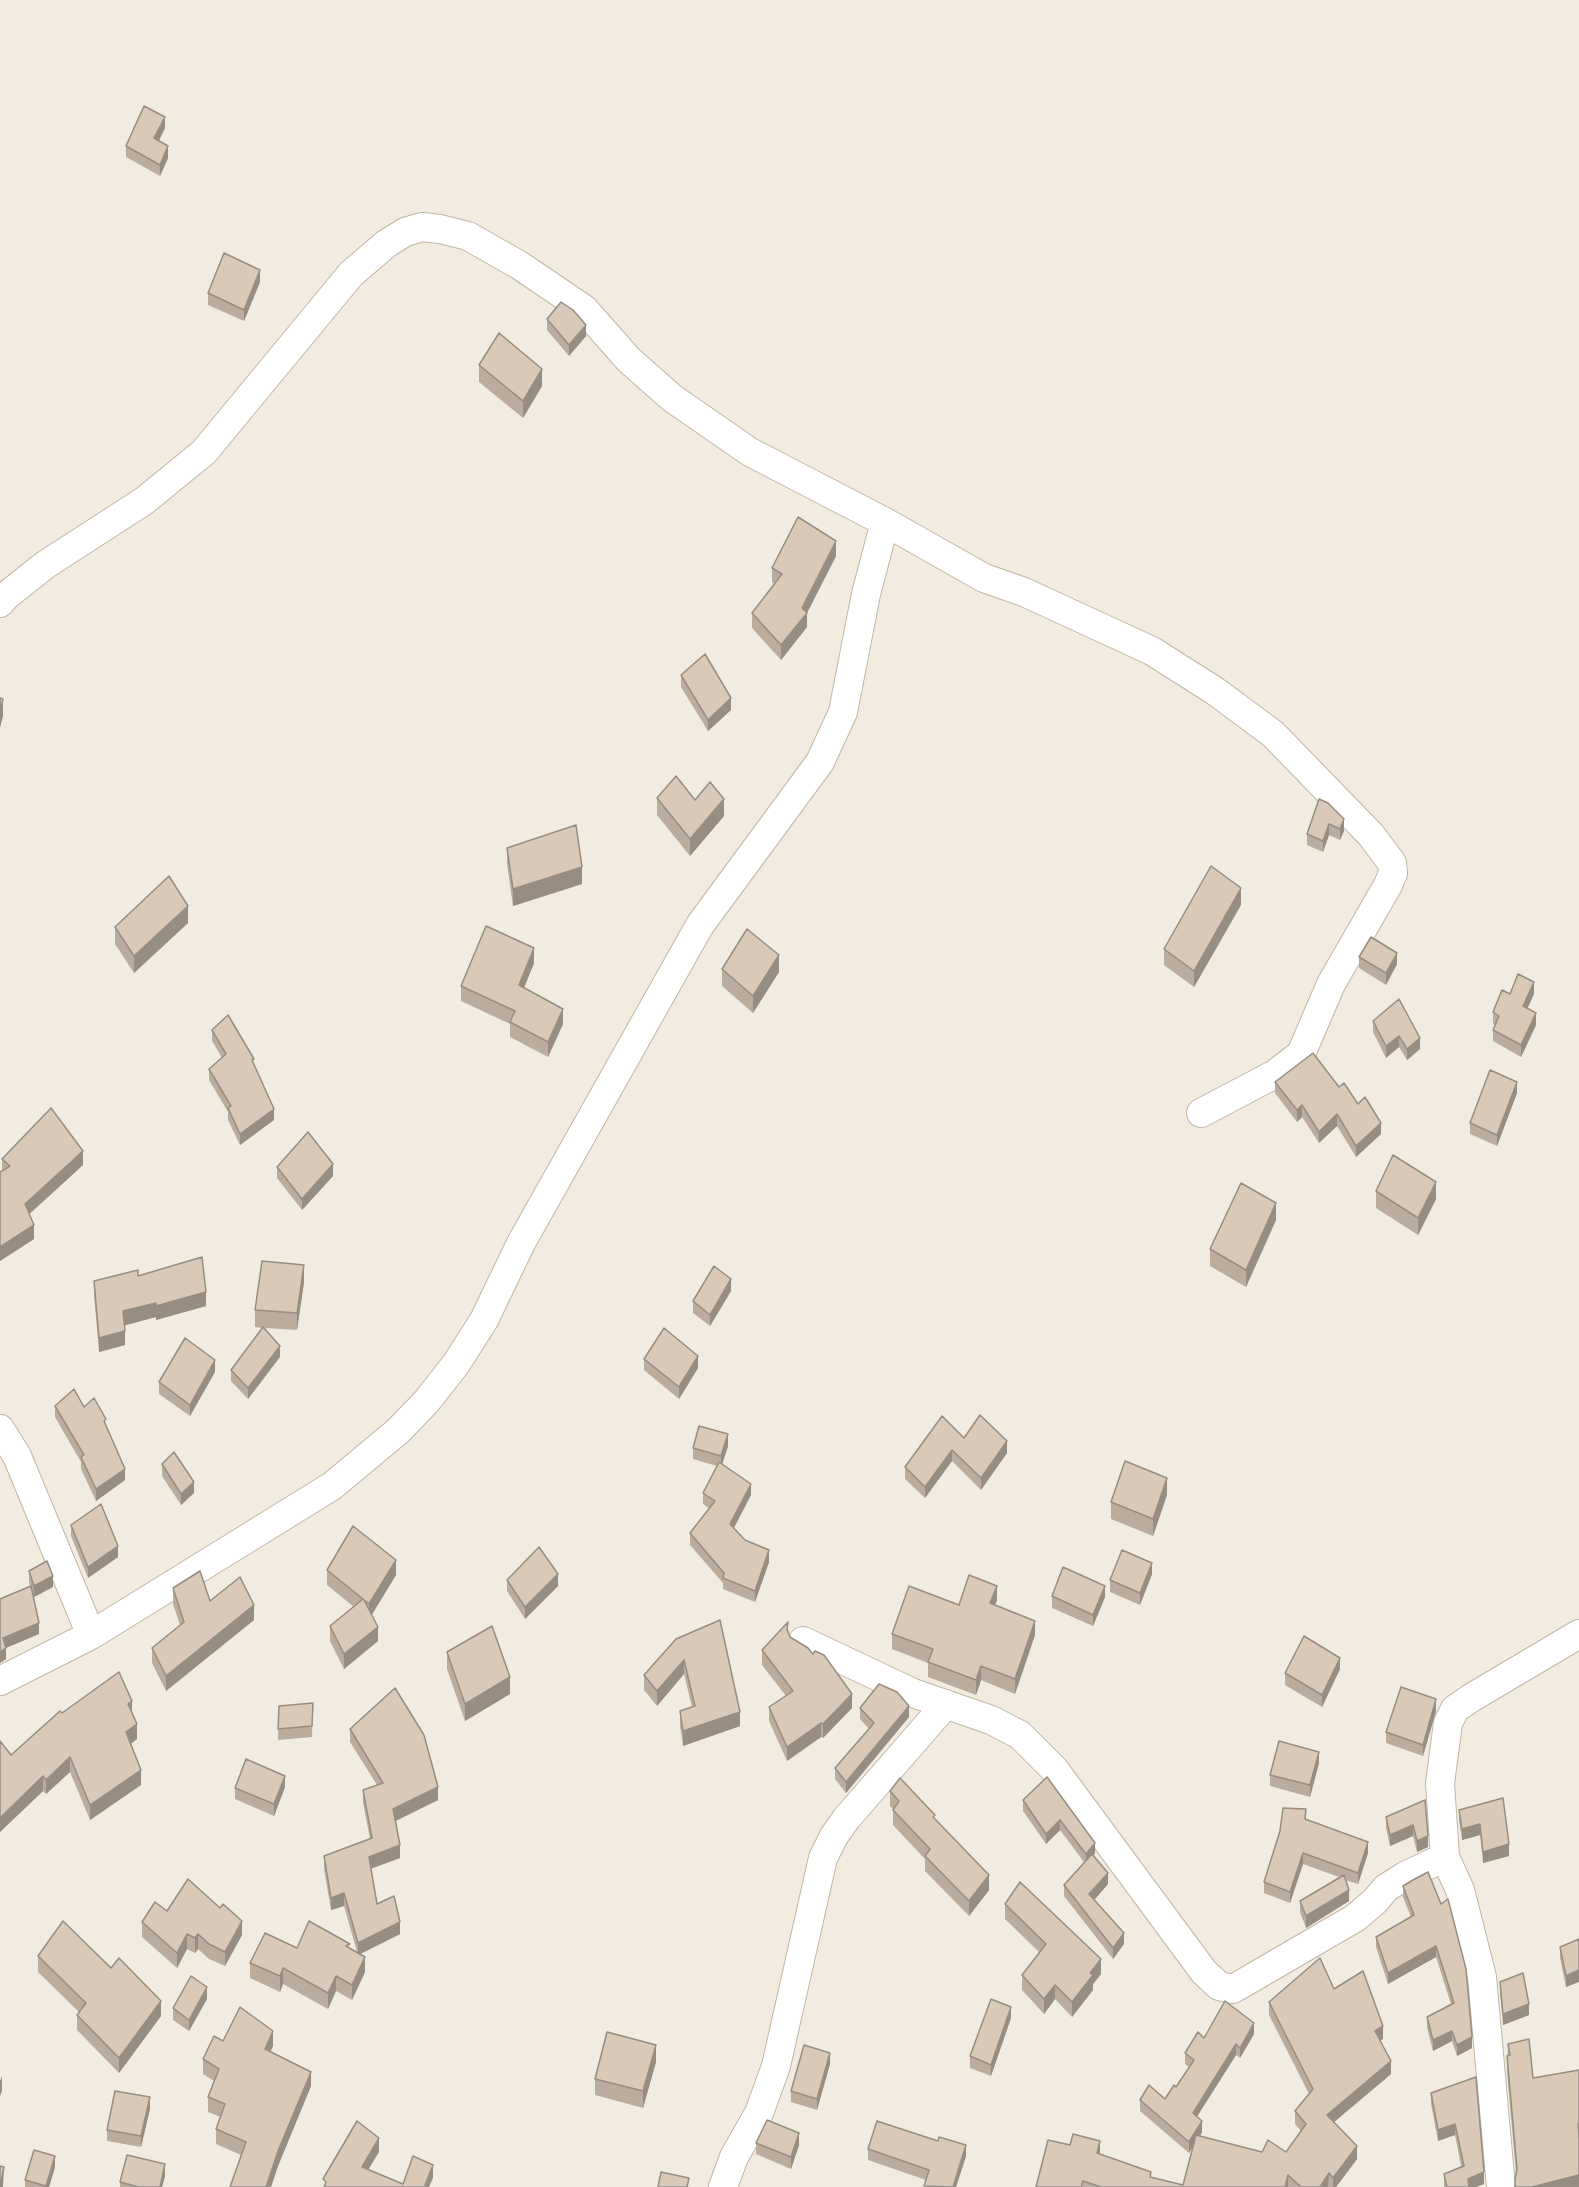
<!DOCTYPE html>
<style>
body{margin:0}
canvas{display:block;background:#f2ece0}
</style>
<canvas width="1579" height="2187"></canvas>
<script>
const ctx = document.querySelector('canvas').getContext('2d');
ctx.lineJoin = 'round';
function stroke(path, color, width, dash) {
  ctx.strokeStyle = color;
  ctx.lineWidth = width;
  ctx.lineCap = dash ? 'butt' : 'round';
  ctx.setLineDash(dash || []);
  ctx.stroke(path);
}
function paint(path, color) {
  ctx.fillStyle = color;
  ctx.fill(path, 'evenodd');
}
const minor = new Path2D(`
 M0,603L6,596L45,565L144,501L204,452L351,274L386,244L405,232L422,227L440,229L468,236L519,265L584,309L629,360L672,398L750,452L885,522L984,578L1024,592L1152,651L1215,691L1273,734L1371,835L1392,863L1393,873L1388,885L1331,984L1301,1054L1275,1074L1201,1113
 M0,1429L17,1456L91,1635
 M803,1641L913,1693L991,1720L1020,1735L1054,1769L1204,1972L1219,1986L1233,1989L1355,1918L1375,1901L1386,1888L1405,1876L1445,1857
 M0,1681L91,1635L332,1486L398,1431L426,1402L456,1364L484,1320L521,1243L700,925L820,762L843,712L866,594L885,522
 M723,2187L734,2157L759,2113L776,2066L823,1858L834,1836L846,1819L946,1704
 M1501,2187L1482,1977L1460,1890L1445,1857L1440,1783L1448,1723L1455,1709L1471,1698L1579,1634`);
stroke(minor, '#c1b6a5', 30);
stroke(minor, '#fff', 28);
paint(new Path2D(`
 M165,128L159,141L168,158L160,176L126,157V146Z
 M260,282L244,321L208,305V293Z
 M547,319L586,336L569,356L547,330Z
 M479,365L542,386L523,418L479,382Z
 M836,556L807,613V627L781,660L752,628V613L774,584L772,582V568Z
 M681,675L731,710L708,731L681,687Z
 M657,798L695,800L724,816L690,856L657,815Z
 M1319,799L1344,831L1340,840L1329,835L1323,852L1307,845V834Z
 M507,848L582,884L513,906L507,864Z
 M1241,905L1194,987L1164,965V949Z
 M188,923L134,973L115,944V927Z
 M1359,957L1397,964L1386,985L1359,968Z
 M534,963L524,988L563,1024L548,1057L510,1037V1024L461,1001V986Z
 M722,969L779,972L753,1013L722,986Z
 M1510,994H1534L1527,1009L1536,1025L1521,1057L1493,1041V1030L1495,1025L1493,1024V1012Z
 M1399,999L1420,1049L1407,1060L1399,1047L1386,1058L1373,1032V1021Z
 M212,1030L254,1064L274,1120L240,1145L228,1120V1112L209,1080V1069L222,1058L212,1041Z
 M1275,1082L1339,1087L1358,1104L1381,1134L1356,1157L1337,1126L1319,1143L1302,1117L1297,1122L1275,1093Z
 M1517,1093L1497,1146L1470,1134V1123Z
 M2,1159L83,1165L29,1214L34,1239L0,1261V1172L2,1170Z
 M277,1167L333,1176L302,1210L277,1178Z
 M1376,1191L1436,1199L1418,1235L1376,1208Z
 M1276,1220L1246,1287L1210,1266V1249Z
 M138,1276L206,1306L156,1320V1317L124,1325L125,1345L99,1352L94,1295V1281Z
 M304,1282L297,1330L264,1328L280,1357L248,1399L231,1381V1370L263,1328L255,1327V1310Z
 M731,1291L710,1326L693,1313V1301Z
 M644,1359L698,1368L679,1399L644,1370Z
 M215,1372L190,1416L159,1394V1382Z
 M55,1406L84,1407L106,1427L125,1480L96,1501L81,1469V1462L55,1417Z
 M964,1438L1007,1453L981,1490L952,1461L925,1498L905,1479V1467Z
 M728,1446L722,1464L751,1495L734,1528L745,1540L769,1562L755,1602L723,1589V1583L690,1545V1533L710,1509L703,1504V1493L717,1466L693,1459V1448Z
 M162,1464L194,1493L181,1505L162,1476Z
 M1167,1495L1153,1536L1111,1519V1502Z
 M71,1525L118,1557L88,1578L71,1536Z
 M327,1570L396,1575L372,1615L378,1641L344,1669L330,1641V1626L354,1607L327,1585Z
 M29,1571L53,1587L34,1597L39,1634L6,1648V1659L0,1663V1598L30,1586L29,1582Z
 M1152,1574L1140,1605L1110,1592V1580Z
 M507,1580L558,1586L525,1619L507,1591Z
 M173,1588L210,1601L254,1620L166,1691L152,1663V1648L180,1625L173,1604Z
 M1052,1596L1105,1597L1093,1626L1052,1608Z
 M997,1600L995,1605L1035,1635L1015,1694L981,1680L976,1695L928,1677V1663L892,1649V1634L959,1605Z
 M788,1631L790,1637L852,1708L823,1738L821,1737L787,1761L769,1721V1707L786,1696L762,1665V1650Z
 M676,1639L740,1726L683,1746L680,1726V1711L692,1707L684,1674L657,1706L644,1690V1675Z
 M447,1652L510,1694L465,1721L447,1669Z
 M1340,1669L1322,1707L1285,1685V1673Z
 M313,1703L312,1737L278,1740L279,1706Z
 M860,1708L909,1717L846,1793L835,1779V1768L869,1729L860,1719Z
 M1436,1711L1423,1756L1386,1743V1732Z
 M62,1713L132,1714L137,1739L131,1744L141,1785L90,1820L70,1772L46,1794L43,1791L0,1832V1741L11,1755Z
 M350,1729L438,1800L396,1821L400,1858L371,1869L377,1904L400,1934L360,1954L365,1972L352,2000L336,1991L328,2009L283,1984L280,1992L250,1978V1963L297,1948L350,1949L357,1952L344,1906L331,1910L324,1869V1856L370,1839L363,1803V1790L377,1785L350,1742Z
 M1319,1763L1310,1797L1270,1786V1775Z
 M1047,1777L1095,1853L1094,1855L1108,1884L1094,1900L1124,1944L1113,1959L1064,1896V1885L1084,1862L1060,1830L1046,1844L1023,1811V1800Z
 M285,1787L274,1816L235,1799V1788Z
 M890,1791L935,1819L989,1890L969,1916L925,1871V1859L893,1825V1809L890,1806Z
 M1503,1798L1509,1856L1483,1863L1480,1835L1462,1840L1459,1821V1810Z
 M1425,1800L1428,1847L1417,1852L1413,1836L1390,1846L1386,1828V1817Z
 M1306,1819L1368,1853L1358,1884L1345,1880L1349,1901L1306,1928L1300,1912V1901L1339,1877L1303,1864L1290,1903L1264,1893V1882Z
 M1413,1880L1472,2048L1457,2056L1452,2041L1433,2051L1427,2028V2017L1451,2004L1436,1957L1388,1984L1376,1947V1937L1411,1917L1403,1897V1886Z
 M1005,1904L1101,1974L1093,1984V1990L1072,2017L1055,1999L1044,2014L1022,1990V1975L1040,1953L1005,1919Z
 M167,1911L242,1935L225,1966L209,1959L198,1949L195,1953L187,1949L177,1968L142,1937V1922Z
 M1579,1939L1566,1987L1560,1958V1947Z
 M38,1956L111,1968L161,2016L119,2073L77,2030V2015L79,2012L38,1972Z
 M1500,1982L1529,2015L1503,2025L1500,1993Z
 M1334,1989L1383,2039L1380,2041L1391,2074L1334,2122L1357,2159L1336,2187H1036L1100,2154L1151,2177L1183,2185L1193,2146L1189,2153L1140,2111V2100L1165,2099L1176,2087L1189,2067L1185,2064V2053L1204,2038L1254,2034L1240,2058L1236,2055L1197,2116L1202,2132L1200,2136L1262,2152H1286L1301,2131L1295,2124V2111L1309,2094L1269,2015V2002Z
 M207,1999L189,2031L173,2020V2008Z
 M1011,2018L991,2076L970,2068V2056Z
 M223,2041L273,2046L270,2052L311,2086L278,2166L271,2187H230L241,2155L216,2144V2129L221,2117L208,2112V2097L214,2081L203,2074V2059Z
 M1508,2044L1533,2078L1579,2070V2187H1515V2179L1516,2173L1507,2072Z
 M656,2062L643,2108L595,2095V2079Z
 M830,2064L817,2110L791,2102V2091Z
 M1476,2077L1484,2184L1476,2187H1444V2174L1461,2166L1455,2135L1438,2141L1431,2104V2093Z
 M150,2109L141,2147L107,2141V2130Z
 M756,2143L799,2145L791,2169L756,2154Z
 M868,2149L966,2156L956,2187H927L926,2180L868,2160Z
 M55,2167L49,2187H25V2180Z
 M165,2176L162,2187H120V2182Z`), '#baad9e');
paint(new Path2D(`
 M165,117V128L154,150V138Z
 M168,146V158L160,176V165Z
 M260,270V282L244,321V310Z
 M586,325V336L569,356V345Z
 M542,369V386L523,418V401Z
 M836,541V556L807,613V627L781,660V645L802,608Z
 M731,698V710L708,731V720Z
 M3,699V716L0,728V711Z
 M724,799V816L690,856V839Z
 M1344,819V831L1340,840V829Z
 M1329,824V835L1323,852V841Z
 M582,867V884L513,906V889Z
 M1241,888V905L1194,987V971Z
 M188,906V923L134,973V956Z
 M534,948V963L519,1000V985Z
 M1397,953V964L1386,985V973Z
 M779,955V972L753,1013V996Z
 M1534,982V994L1523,1018V1006Z
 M563,1009V1024L548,1057V1042Z
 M1536,1013V1025L1521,1057V1045Z
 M1399,1036V1047L1386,1058V1046Z
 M1420,1038V1049L1407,1060V1049Z
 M1517,1082V1093L1497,1146V1135Z
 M1302,1105V1117L1297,1122V1110Z
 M274,1109V1120L240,1145V1134Z
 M1337,1114V1126L1319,1143V1132Z
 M1381,1123V1134L1356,1157V1146Z
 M83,1151V1165L25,1218V1204Z
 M333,1164V1176L302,1210V1199Z
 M1436,1182V1199L1418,1235V1218Z
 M1276,1203V1220L1246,1287V1270Z
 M34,1225V1239L0,1261V1247Z
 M304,1265V1282L297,1330V1313Z
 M731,1279V1291L710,1326V1315Z
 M206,1292V1306L156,1320V1306Z
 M156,1303V1317L123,1326V1311Z
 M125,1331V1345L99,1352V1338Z
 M280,1346V1357L248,1399V1388Z
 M698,1356V1368L679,1399V1387Z
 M215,1360V1372L190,1416V1405Z
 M728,1434V1446L721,1468V1456Z
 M1007,1441V1453L981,1490V1478Z
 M952,1450V1461L925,1498V1487Z
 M125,1469V1480L96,1501V1489Z
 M1167,1478V1495L1153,1536V1519Z
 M194,1482V1493L181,1505V1494Z
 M751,1484V1495L730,1535V1524Z
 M118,1546V1557L88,1578V1567Z
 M769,1550V1562L755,1602V1591Z
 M396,1560V1575L369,1619V1604Z
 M1152,1563V1574L1140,1605V1593Z
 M558,1574V1586L525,1619V1607Z
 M53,1576V1587L34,1597V1586Z
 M997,1586V1600L990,1618V1603Z
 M1105,1586V1597L1093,1626V1615Z
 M254,1605V1620L166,1691V1676Z
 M1035,1621V1635L1015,1694V1679Z
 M39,1623V1634L3,1649V1638Z
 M378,1627V1641L344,1669V1654Z
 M6,1648V1659L0,1663V1652Z
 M1340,1658V1669L1322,1707V1695Z
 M684,1660V1674L657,1706V1691Z
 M981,1666V1680L976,1695V1680Z
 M510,1677V1694L465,1721V1704Z
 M852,1694V1708L823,1738V1724Z
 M1436,1699V1711L1423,1756V1745Z
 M132,1701V1716L128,1704Z
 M909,1706V1717L846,1793V1782Z
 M740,1712V1726L683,1746V1731Z
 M821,1723V1737L787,1761V1747Z
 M137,1724V1739L126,1747V1732Z
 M1319,1752V1763L1310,1797V1785Z
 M70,1757V1772L46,1794V1780Z
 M141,1770V1785L90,1820V1805Z
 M43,1776V1791L0,1832V1818Z
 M285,1776V1787L274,1816V1804Z
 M438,1787V1800L393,1822V1809Z
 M1060,1820V1830L1046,1844V1834Z
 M1480,1824V1835L1462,1840V1829Z
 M1413,1825V1836L1390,1846V1835Z
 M1428,1836V1847L1417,1852V1841Z
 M1368,1842V1853L1358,1884V1873Z
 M1095,1843V1853L1086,1864V1854Z
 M1509,1844V1856L1483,1863V1852Z
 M400,1845V1858L369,1869V1857Z
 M1303,1853V1864L1290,1903V1892Z
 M1108,1873V1884L1089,1906V1894Z
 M989,1875V1890L969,1916V1901Z
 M1349,1890V1901L1306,1928V1916Z
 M344,1893V1906L331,1910V1898Z
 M242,1921V1935L225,1966V1952Z
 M400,1922V1934L358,1955V1943Z
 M1124,1933V1944L1113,1959V1948Z
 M187,1934V1949L177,1968V1953Z
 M198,1934V1949L195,1953V1938Z
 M1436,1946V1957L1388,1984V1973Z
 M365,1957V1972L352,2000V1985Z
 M1101,1959V1974L1093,1984V1990L1072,2017V2002L1090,1973Z
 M283,1968V1984L280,1992V1976Z
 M1579,1970V1982L1566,1987V1976Z
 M336,1976V1991L328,2009V1993Z
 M1055,1985V1999L1044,2014V1999Z
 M207,1987V1999L189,2031V2020Z
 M161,2001V2016L119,2073V2058Z
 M1529,2004V2015L1503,2025V2014Z
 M1011,2007V2018L991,2076V2065Z
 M1254,2023V2034L1240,2058V2048Z
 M1383,2026V2039L1375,2044V2031Z
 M273,2031V2046L265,2064V2049Z
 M1452,2031V2041L1433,2051V2040Z
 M1472,2037V2048L1457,2056V2045Z
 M1236,2044V2055L1193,2123V2113Z
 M656,2045V2062L643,2108V2091Z
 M830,2053V2064L817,2110V2099Z
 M1391,2061V2074L1327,2128V2115Z
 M311,2072V2086L278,2166L271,2187H266L278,2151Z
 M2,2076V2091L0,2096V2081Z
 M150,2097V2109L141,2147V2136Z
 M1202,2121V2132L1189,2153V2142Z
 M1455,2124V2135L1438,2141V2130Z
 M799,2133V2145L791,2169V2157Z
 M379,2138V2152L362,2180V2167Z
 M1100,2141V2154L1097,2153Z
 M966,2145V2156L956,2187H953Z
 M1357,2146V2159L1336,2187H1333V2178Z
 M55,2156V2167L49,2187H46Z
 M165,2164V2176L162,2187H160Z
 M433,2165V2178L429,2187H425Z
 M4,2167L3,2187H0Z
 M1484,2172V2184L1476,2187H1468V2179Z
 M1329,2173L1328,2187H1320Z
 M1288,2175V2187H1285Z
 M1579,2175V2187H1532Z`), '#978d81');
const building = new Path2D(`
 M144,106L165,117L154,138L168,146L160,165L126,146Z
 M224,253L260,270L244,310L208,293Z
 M561,302L573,310L586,325L569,345L547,319Z
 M499,333L542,369L523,401L479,365Z
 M798,517L836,541L802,608L807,613L781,645L752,613L782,574L772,568Z
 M705,654L731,698L708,720L681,675Z
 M0,698L3,699L0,711Z
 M676,776L695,800L710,782L724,799L690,839L657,798Z
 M1319,799L1328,803L1344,819L1340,829L1329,824L1323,841L1307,834Z
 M576,825L582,867L513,889L507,848Z
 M1211,866L1241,888L1194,971L1164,949Z
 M169,876L188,906L134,956L115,927Z
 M486,926L534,948L519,985L563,1009L548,1042L510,1022L515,1011L461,986Z
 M747,929L779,955L753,996L722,969Z
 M1371,937L1397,953L1386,973L1359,957Z
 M1518,974L1534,982L1523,1006L1536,1013L1521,1045L1493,1030L1499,1016L1493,1012L1502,990L1510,994Z
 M1399,999L1420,1038L1407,1049L1399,1036L1386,1046L1373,1021Z
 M228,1015L254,1059L252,1060L274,1109L240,1134L228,1108L231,1106L209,1069L226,1054L212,1030Z
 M1313,1053L1339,1087L1344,1083L1358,1104L1365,1097L1381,1123L1356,1146L1337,1114L1319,1132L1302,1105L1297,1110L1275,1082Z
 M1490,1070L1517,1082L1497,1135L1470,1123Z
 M51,1108L83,1151L25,1204L34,1225L0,1247V1172L10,1166L2,1159Z
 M308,1132L333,1164L302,1199L277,1167Z
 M1393,1155L1436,1182L1418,1218L1376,1191Z
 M1241,1183L1276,1203L1246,1270L1210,1249Z
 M202,1257L206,1292L156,1306V1303L123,1311L125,1331L99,1338L94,1281L138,1270V1276Z
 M262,1261L304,1265L297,1313L255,1310Z
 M714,1266L731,1279L710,1315L693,1301Z
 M263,1327L280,1346L248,1388L231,1370Z
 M664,1328L698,1356L679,1387L644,1359Z
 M185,1338L215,1360L190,1405L159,1382Z
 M74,1389L84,1407L94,1398L106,1419L104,1421L125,1469L96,1489L81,1457L84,1455L55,1406Z
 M980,1415L1007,1441L981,1478L952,1450L925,1487L905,1467L942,1416L964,1438Z
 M699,1426L728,1434L721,1456L693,1448Z
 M174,1452L194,1482L181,1494L162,1464Z
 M1125,1461L1167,1478L1153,1519L1111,1502Z
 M719,1462L751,1484L730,1524L745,1540L769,1550L755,1591L723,1578L724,1573L690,1533L715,1501L703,1493Z
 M101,1504L118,1546L88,1567L71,1525Z
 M353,1526L396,1560L369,1604L364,1600L378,1627L344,1654L330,1626L363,1599L327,1570Z
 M539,1547L558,1574L525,1607L507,1580Z
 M1122,1550L1152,1563L1140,1593L1110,1580Z
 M47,1561L53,1576L34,1586L29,1571Z
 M1063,1567L1105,1586L1093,1615L1052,1596Z
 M200,1571L210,1601L240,1577L254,1605L166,1676L152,1648L184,1622L173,1588Z
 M969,1575L997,1586L990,1603L1035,1621L1015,1679L981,1666L976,1680L928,1662L933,1649L892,1634L909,1586L959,1605Z
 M31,1586L39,1623L3,1638L6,1648L0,1652V1599Z
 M720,1620L740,1712L683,1731L680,1711L695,1706L684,1660L657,1691L644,1675L676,1639Z
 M788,1622L787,1629L790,1637L808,1648L813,1654L815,1651L824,1655L852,1694L823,1724L821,1723L787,1747L769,1707L793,1691L762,1650Z
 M492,1626L510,1677L465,1704L447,1652Z
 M1304,1636L1340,1658L1322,1695L1285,1673Z
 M119,1672L132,1701L128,1704L137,1724L126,1732L141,1770L90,1805L70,1757L46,1780L43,1776L0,1818V1741L11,1755L60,1711L62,1713Z
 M879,1684L897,1692L909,1706L846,1782L835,1768L874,1723L860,1708Z
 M1401,1687L1436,1699L1423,1745L1386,1732Z
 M395,1688L424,1735L438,1787L393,1809L400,1845L369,1857L377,1904L394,1896L400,1922L358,1943L344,1893L331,1898L324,1856L372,1838L363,1790L383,1783L350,1729Z
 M313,1703L312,1726L278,1729L279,1706Z
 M1279,1741L1319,1752L1310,1785L1270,1775Z
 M246,1759L285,1776L274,1804L235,1788Z
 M1047,1777L1095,1843L1086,1854L1060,1820L1046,1834L1023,1800Z
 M900,1778L935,1815L933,1817L989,1875L969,1901L925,1856L930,1849L893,1810L899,1801L890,1791Z
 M1503,1798L1509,1844L1483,1852L1480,1824L1462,1829L1459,1810Z
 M1425,1800L1428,1836L1417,1841L1413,1825L1390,1835L1386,1817Z
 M1283,1808L1306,1809L1305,1819L1368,1842L1358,1873L1303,1853L1290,1892L1264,1882L1280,1831Z
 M1092,1854L1108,1873L1089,1894L1124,1933L1113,1948L1064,1885Z
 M1428,1872L1441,1904L1448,1899L1466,1969L1472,2037L1457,2045L1452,2031L1433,2040L1427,2017L1454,2003L1436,1946L1388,1973L1376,1937L1414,1915L1403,1886L1413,1880Z
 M1344,1875L1349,1890L1306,1916L1300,1901Z
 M188,1879L220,1908L223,1904L242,1921L225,1952L209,1944L198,1934L195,1938L187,1934L177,1953L142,1922L155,1902L167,1911Z
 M1020,1882L1101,1959L1090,1973L1093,1975L1072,2002L1055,1985L1044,1999L1022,1975L1046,1944L1005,1904Z
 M63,1921L111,1968L119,1958L161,2001L119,2058L77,2015L86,2003L38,1956Z
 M309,1921L350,1944L346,1946L365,1957L352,1985L336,1976L328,1993L283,1968L280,1976L250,1963L265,1933L297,1948Z
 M1579,1939V1970L1566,1976L1560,1947Z
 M1320,1958L1334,1989L1363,1971L1383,2026L1375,2031L1391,2061L1327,2115L1357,2146L1333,2178L1329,2173L1320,2187H1301L1288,2175L1285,2187H1101L1083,2181L1081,2187H1036L1048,2140L1070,2145L1073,2134L1100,2141L1097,2153L1151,2172L1150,2177L1183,2185L1196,2135L1262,2152L1268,2140L1286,2152L1306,2124L1295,2111L1313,2089L1269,2002Z
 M1523,1973L1529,2004L1503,2014L1500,1982Z
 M191,1976L207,1987L189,2020L173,2008Z
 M991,1999L1011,2007L991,2065L970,2056Z
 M1225,2001L1254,2023L1240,2048L1236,2044L1193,2113L1202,2121L1189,2142L1140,2100L1149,2085L1165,2099L1174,2085L1176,2087L1194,2060L1185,2053L1198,2032L1204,2038Z
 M240,2007L273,2031L265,2049L311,2072L278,2151L266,2187H230L246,2142L216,2129L225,2104L208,2097L219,2069L203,2059L214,2036L223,2041Z
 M607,2032L656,2045L643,2091L595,2079Z
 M1529,2039L1533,2078L1579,2070V2123L1578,2124L1579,2138V2175L1532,2187H1515V2179L1517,2169L1507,2056L1510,2055L1508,2044Z
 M804,2045L830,2053L817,2099L791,2091Z
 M1476,2077L1484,2172L1468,2179L1469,2187H1447L1444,2174L1464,2166L1455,2124L1438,2130L1431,2093Z
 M115,2091L150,2097L141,2136L107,2130Z
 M767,2120L799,2133L791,2157L756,2143Z
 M357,2121L379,2138L362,2167L403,2184L413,2156L433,2165L425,2185L427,2187H324L326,2182L323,2179Z
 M877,2121L938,2141L939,2137L966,2145L953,2187L924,2186L929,2170L868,2149Z
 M34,2150L55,2156L46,2186L25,2180Z
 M127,2155L165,2164L160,2187H139L120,2182Z
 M0,2166L4,2167L0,2187Z
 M661,2172L689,2178L687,2187H658Z`);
paint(building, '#d8c9b8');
stroke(building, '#978d81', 1.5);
</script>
